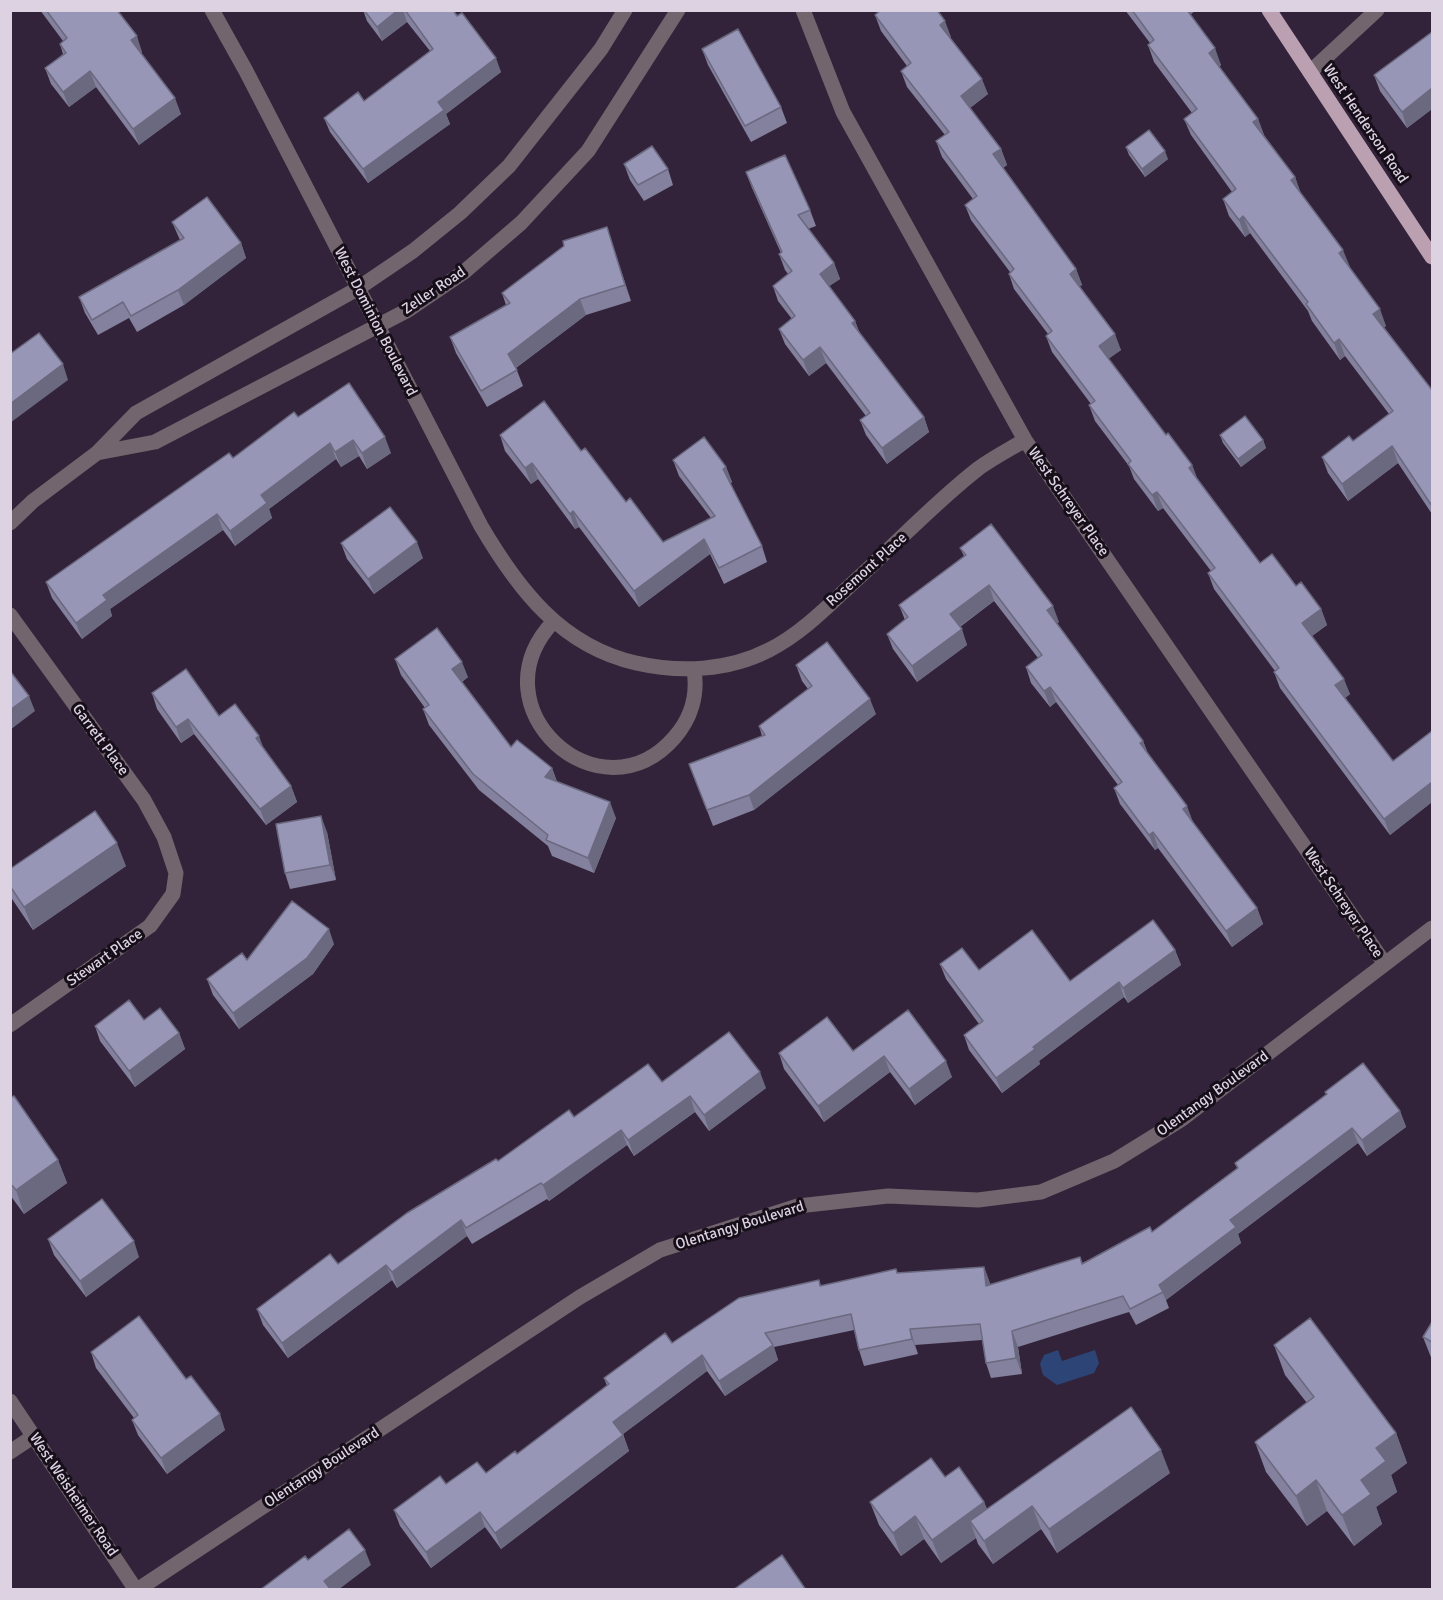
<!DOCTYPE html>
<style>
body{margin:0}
#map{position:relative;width:1443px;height:1600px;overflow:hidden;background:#33233a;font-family:Signika,sans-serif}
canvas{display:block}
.frame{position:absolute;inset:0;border:12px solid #dcd2e1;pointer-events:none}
</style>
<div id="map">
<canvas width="1443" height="1600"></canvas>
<div class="frame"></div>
</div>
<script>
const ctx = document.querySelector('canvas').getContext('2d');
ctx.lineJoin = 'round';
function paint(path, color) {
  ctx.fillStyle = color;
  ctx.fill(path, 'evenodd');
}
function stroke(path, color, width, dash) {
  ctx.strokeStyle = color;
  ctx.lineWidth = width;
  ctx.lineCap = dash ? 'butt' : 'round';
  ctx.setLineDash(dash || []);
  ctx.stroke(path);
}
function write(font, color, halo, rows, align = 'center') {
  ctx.font = font + ' Signika,sans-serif';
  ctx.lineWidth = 6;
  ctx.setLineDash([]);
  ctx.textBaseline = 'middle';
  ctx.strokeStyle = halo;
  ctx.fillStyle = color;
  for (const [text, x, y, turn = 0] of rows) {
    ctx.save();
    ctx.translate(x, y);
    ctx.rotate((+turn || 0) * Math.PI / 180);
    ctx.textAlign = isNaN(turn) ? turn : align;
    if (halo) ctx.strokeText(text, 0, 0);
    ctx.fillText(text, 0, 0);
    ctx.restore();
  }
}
paint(new Path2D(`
 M1058,1350L1062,1361L1095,1350L1099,1363L1094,1373L1057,1385L1043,1375L1040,1364L1044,1355Z`), '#2d4576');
stroke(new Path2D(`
 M212,10L246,71L481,526C518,589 561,646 636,663C680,673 728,671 769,650C801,634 828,606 854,582C895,545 935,502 979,468C993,458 1010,449 1025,440
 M803,10L843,112L1025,440L1385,964
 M1310,72L1377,10
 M97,453L155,442L408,310L464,272L521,223L588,151L678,10
 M10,523L33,501L97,453L136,413L357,289L413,251L460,213L509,166L601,49L625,10
 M10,615L144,800L164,837L176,873L173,894L150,926L10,1025
 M553,622C473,708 600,822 674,738C691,719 698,695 694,670
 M10,1401L136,1590
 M10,1452L34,1436
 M137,1590L580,1297L660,1250L798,1206L888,1196L978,1200L1041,1192L1114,1161L1182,1119L1432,928`), '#72656d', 15);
stroke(new Path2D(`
 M1269,10L1432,257`), '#bba0b1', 15);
paint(new Path2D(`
 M40,10H117L142,52L141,53L181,114L139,145L96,87L69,107L51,84L45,68L63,54L60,44L63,41Z
 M363,10H453L501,72L446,114L450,124L368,183L330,132L324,118L364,101L430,51L407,22L382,41L367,21Z
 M1125,10H1195L1190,15L1221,65L1219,67L1258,119L1264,135L1295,177L1301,194L1350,267H1349L1386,326L1384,327L1432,390V514L1398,463L1348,501L1328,473L1322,457L1353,441L1389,414L1345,356L1340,360L1312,321L1308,311L1250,233L1245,237L1229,216L1223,199L1232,192L1191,135L1184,119L1192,113L1154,62L1148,45L1150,43Z
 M875,15L951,37L950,38L988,94L970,108L1001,149L1007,165L1003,168L1076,269L1082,285L1079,286L1121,350L1108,359L1166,435L1192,465L1197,478L1260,563L1296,586L1321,609L1327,625L1312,636L1350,694L1345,698L1393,761L1432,731V802L1390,835L1280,688L1274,672L1275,671L1214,589L1208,573L1211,571L1163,508L1158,511L1134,479L1129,466L1095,421L1089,405L1091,404L1052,352L1046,336L1048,334L1014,289L1009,274L1010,272L971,220L965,205L973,199L942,157L936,141L945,135L907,87L901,71L907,66L881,31Z
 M1432,32V109L1407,128L1380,91L1374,75Z
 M702,49L781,107L787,123L751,142L708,65Z
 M1126,147L1168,159L1145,177L1129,155Z
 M624,164L668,169L673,185L644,201L630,180Z
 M746,172L810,210L816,226L808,229L834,263L840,279L829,286L855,321L860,334L924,417L929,432L887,464L866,435L860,420L866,416L826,363L809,376L785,344L779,329L792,319L778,301L773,286L788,274L785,270L779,254L781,253L752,188Z
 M172,222L241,243L246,258L184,305L137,332L129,318L98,335L85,313L79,297L180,240Z
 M612,243L631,301L586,315L516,368L523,386L487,407L456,353L450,337L506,305L502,293Z
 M298,417L391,453L367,469L359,456L341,467L336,459L269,509L272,518L235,546L223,530L110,609L112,616L82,639L52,598L46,582L233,458Z
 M500,435L581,451L626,502L663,542L711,518L679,476L673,460L726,467L732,482L730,484L762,546L767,562L724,584L710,554L639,607L579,527L575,529L538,479L531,484L505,451Z
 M1220,435L1263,440L1266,448L1241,467L1223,443Z
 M341,543L423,558L374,594L347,559Z
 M960,548L1059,622L1057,623L1143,741L1148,754L1193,822L1257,908L1263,924L1232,947L1158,848L1155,850L1120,804L1114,788L1118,785L1056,702L1050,707L1031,683L1026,667L1038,658L994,601L960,627L967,645L917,682L893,649L887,634L905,620L899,605L964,556Z
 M395,659L468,677L462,682L511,747L552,768L557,782L616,818L594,873L552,856L548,846L479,790L429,725L423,709L425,708L401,675Z
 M796,665L876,714L754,810L713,826L689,764L762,736L759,726L808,689L802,681Z
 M152,693L219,716L263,747L291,786L297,802L266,825L194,734L181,743L157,709Z
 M327,832L336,880L290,889L285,873Z
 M126,866L33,930L10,896V869Z
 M334,944L313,974L239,1029L213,995L207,979L247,960Z
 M1175,950L1181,965L1128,1003L1124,997L1039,1061L1040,1064L1002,1093L969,1050L964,1035L979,1024L946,979L940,964L979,970L1070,981Z
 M908,1010L952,1077L915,1105L890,1072L824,1122L784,1069L779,1053L853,1051Z
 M144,1020L179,1033L185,1049L135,1087L100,1041L95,1026Z
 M662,1082L766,1088L709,1131L695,1112L634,1156L627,1145L549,1201L547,1199L472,1244L467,1236L397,1288L392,1280L288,1358L263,1325L257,1309L338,1264L498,1161L574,1117Z
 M1325,1092L1400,1111L1406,1127L1367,1156L1358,1143L1238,1234L1241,1243L1166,1300L1169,1308L1136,1325L1129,1312L1018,1347L1022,1374L991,1378L986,1363L982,1340L915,1345L918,1354L864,1366L859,1350L854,1330L774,1347L778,1360L725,1396L707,1371L623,1434L629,1451L501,1549L485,1527L431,1568L400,1526L394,1510L446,1484L486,1473L517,1454L607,1386L604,1378L672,1343L819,1280L821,1286L896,1269L898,1273L984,1267L990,1284L1082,1263L1152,1232L1237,1168L1235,1163L1326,1095Z
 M10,1098L58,1160L67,1183L24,1214L10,1195Z
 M48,1239L139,1257L86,1297L54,1255Z
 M1432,1322V1360L1423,1337Z
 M1274,1345L1396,1433L1407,1463L1391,1475L1397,1492L1376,1507L1382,1524L1354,1546L1327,1511L1307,1526L1266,1472L1255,1442L1307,1403L1285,1375Z
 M91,1352L225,1430L167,1474L138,1435L132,1420L134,1418L96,1368Z
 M1170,1473L1057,1553L1041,1529L993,1564L978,1544L976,1538L941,1563L924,1539L901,1556L879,1525L870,1502L945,1477L984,1502L987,1509Z`), '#83819d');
paint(new Path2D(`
 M398,10H403L407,22L382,41L377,27Z
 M1183,10H1195V11L1186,18Z
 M945,21L951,37L946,41L940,25Z
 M137,36L142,52L137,56L131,40Z
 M1215,48L1221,65L1215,70L1209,53Z
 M496,58L501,72L446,114L450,124L368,183L363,169L438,102Z
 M90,71L96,87L69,107L63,92Z
 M982,79L988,94L966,111L961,96Z
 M1432,88V109L1407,128L1402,112Z
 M175,98L181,114L139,145L133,129Z
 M1258,119L1264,135L1253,122Z
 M1001,149L1007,165L999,170L993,154Z
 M1165,151L1168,159L1145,177L1142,169Z
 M1295,177L1301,194L1291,180Z
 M1243,216L1250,233L1245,237L1239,220Z
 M607,227L612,243L631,301L625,285Z
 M241,243L246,258L184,305L178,290Z
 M1343,250L1350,267L1345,270L1339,253Z
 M834,263L840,279L825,289L820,274Z
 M1076,269L1082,285L1076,289L1070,274Z
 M580,299L586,315L514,369L508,354Z
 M1380,309L1386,326L1379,331L1373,314Z
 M855,321L861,337L852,323Z
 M1115,334L1121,350L1104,362L1099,346Z
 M1339,339L1345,356L1340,360L1334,343Z
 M820,347L826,363L809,376L803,360Z
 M63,364L68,380L10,423V404Z
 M924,417L929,432L887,464L882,448Z
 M385,437L391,453L367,469L362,453Z
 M353,440L359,456L341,467L335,452Z
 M1263,440L1266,448L1241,467L1238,459Z
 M330,443L336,459L269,509L272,518L235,546L230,531L261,495Z
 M1392,446L1398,463L1348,501L1342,484Z
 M532,463L538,479L531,484L525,468Z
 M1192,465L1198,481L1189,468Z
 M726,467L732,482L729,485L723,469Z
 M1157,492L1163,508L1158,511L1152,495Z
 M573,511L579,527L575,529L570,514Z
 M217,514L223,530L110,609L112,616L82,639L76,623L103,595Z
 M704,539L710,554L639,607L634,591Z
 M417,542L423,558L374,594L368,579Z
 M989,585L994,601L956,629L950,614Z
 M1053,606L1059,622L1053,626L1047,610Z
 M1321,609L1327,625L1308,639L1302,623Z
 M962,629L967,645L917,682L912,666Z
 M462,662L468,677L458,685L452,669Z
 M1344,679L1350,694L1341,701L1335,685Z
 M1050,687L1056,702L1050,707L1044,691Z
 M29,696L35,711L10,730V710Z
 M870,699L876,714L754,810L749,795Z
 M188,719L194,734L181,743L176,727Z
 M259,736L265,752L256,738Z
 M1143,741L1149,756L1140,743Z
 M552,768L558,784L545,777Z
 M1432,782V802L1390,835L1384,819Z
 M291,786L297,802L266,825L260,809Z
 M610,802L616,818L594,873L588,858Z
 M1187,806L1193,822L1183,809Z
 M321,816L327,832L336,880L330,865Z
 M1153,832L1158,848L1155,850L1149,835Z
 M117,843L126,866L33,930L24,907Z
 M1257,908L1263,924L1232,947L1226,931Z
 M329,929L334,944L313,974L239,1029L233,1013Z
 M1175,950L1181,965L1128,1003L1123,988Z
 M1119,982L1124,997L1039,1061L1040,1064L1002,1093L996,1078L1033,1047Z
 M179,1033L185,1049L135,1087L129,1071Z
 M884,1056L890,1072L824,1122L818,1106Z
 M946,1061L952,1077L915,1105L909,1089Z
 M760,1072L766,1088L709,1131L704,1115Z
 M690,1096L695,1112L634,1156L628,1140Z
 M1400,1111L1406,1127L1367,1156L1362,1140Z
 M1352,1128L1358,1143L1238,1234L1241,1243L1166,1300L1159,1285L1230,1220Z
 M621,1130L627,1145L549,1201L543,1185Z
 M58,1160L67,1183L24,1214L16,1190Z
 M461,1220L467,1236L397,1288L392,1272Z
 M134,1241L139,1257L86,1297L80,1281Z
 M386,1265L392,1280L288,1358L282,1343Z
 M984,1267L990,1283L991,1301L986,1286Z
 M910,1329L915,1345L918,1354L912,1339Z
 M1012,1331L1018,1347L1022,1374L1016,1358Z
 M773,1345L778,1360L725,1396L719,1381Z
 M702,1355L707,1371L619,1437L613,1422Z
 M220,1414L225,1430L167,1474L161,1458Z
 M1396,1433L1407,1463L1391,1475L1397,1492L1376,1507L1382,1524L1354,1546L1342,1515L1361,1480L1376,1448Z
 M623,1435L629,1451L501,1549L495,1533Z
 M1161,1450L1170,1473L1057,1553L1049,1529Z
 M1316,1480L1327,1511L1307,1526L1296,1496Z
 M984,1502L993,1525L970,1521L976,1538L941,1563L932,1540Z
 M1032,1506L1041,1529L993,1564L984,1541Z
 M480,1512L485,1527L431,1568L426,1552Z
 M915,1516L924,1539L901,1556L893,1533Z
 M365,1550L371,1565L338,1590H327L324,1581Z`), '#6a697f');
const building = new Path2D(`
 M46,10H117L137,36L131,40L175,98L133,129L90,71L63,92L45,68L66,53L60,44L67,38Z
 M364,10H398L377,27Z
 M405,10H453L457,16L462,13L496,58L438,102L444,110L363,169L324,118L358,92L364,101L433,49Z
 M881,10H937L945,21L940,25L982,79L961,96L1001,149L993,154L1076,269L1070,274L1115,334L1099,346L1166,435L1168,433L1192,465L1189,468L1260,563L1272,554L1296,586L1301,582L1321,609L1302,623L1344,679L1335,685L1393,761L1432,731V782L1384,819L1274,672L1279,668L1208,573L1215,568L1157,492L1152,495L1128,464L1131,461L1089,405L1095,401L1046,336L1052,331L1009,274L1014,269L965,205L977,196L936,141L949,132L901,71L911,63L875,15Z
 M1132,10H1187L1215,48L1209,53L1258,119L1253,122L1295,177L1291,180L1343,250L1339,253L1380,309L1373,314L1432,390V506L1392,446L1342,484L1322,457L1349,436L1353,441L1393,411L1339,339L1334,343L1306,304L1308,302L1243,216L1239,220L1223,199L1236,189L1184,119L1197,109L1148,45L1154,40Z
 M738,29L781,107L745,126L702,49Z
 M1432,32V88L1402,112L1374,75Z
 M1149,130L1165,151L1142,169L1126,147Z
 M652,146L668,169L638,185L624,164Z
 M785,155L810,210L798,215L834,263L820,274L855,321L852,323L924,417L882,448L860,420L870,413L820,347L803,360L779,329L795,316L773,286L792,271L779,254L782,252L746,172Z
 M207,197L241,243L178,290L131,316L123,302L92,320L79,297L184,238L172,222Z
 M607,227L625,285L580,299L508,354L517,370L481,391L450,337L510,303L502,293L564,246L563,241Z
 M39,333L63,364L10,404V354Z
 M349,383L385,437L362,453L353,440L335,452L330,443L261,495L267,503L230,531L217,514L103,595L107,600L76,623L46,582L229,453L233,458L294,412L298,417Z
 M544,401L581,451L585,448L626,502L630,498L663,542L715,516L673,460L704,437L726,467L723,469L762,546L719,568L704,539L634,591L573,511L570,514L532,463L525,468L500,435Z
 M1245,416L1263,440L1238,459L1220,435Z
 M390,507L417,542L368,579L341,543Z
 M991,524L1053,606L1047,610L1143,741L1140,743L1187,806L1183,809L1257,908L1226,931L1153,832L1149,835L1114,788L1122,782L1050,687L1044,691L1026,667L1042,655L989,585L950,614L962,629L912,666L887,634L908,617L899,605L966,555L960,548Z
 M437,628L462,662L452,669L511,747L517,740L552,768L545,777L610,802L588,858L546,840L548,835L473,774L423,709L429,705L395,659Z
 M827,642L870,699L749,795L707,810L689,764L765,735L759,726L812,686L796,665Z
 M186,669L219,716L235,704L259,736L256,738L291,786L260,809L188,719L176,727L152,693Z
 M10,671L29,696L10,710Z
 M95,811L117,843L24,907L10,886V869Z
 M321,816L330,865L285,873L276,824Z
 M292,901L329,929L307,958L233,1013L207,979L242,953L247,960Z
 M1153,920L1175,950L1123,988L1119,982L1033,1047L1035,1049L996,1078L964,1035L983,1021L940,964L962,948L979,970L1032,930L1070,981Z
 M129,1000L144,1020L160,1008L179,1033L129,1071L95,1026Z
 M908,1010L946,1061L909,1089L884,1056L818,1106L779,1053L827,1017L853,1051Z
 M729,1032L760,1072L704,1115L690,1096L628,1140L621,1130L543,1185L541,1183L466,1228L461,1220L392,1272L386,1265L282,1343L257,1309L330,1254L338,1264L407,1213L496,1159L498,1161L569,1110L574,1117L648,1064L662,1082Z
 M1363,1063L1400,1111L1362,1140L1352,1128L1230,1220L1236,1227L1159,1285L1163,1292L1130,1309L1123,1296L1012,1331L1016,1358L986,1363L980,1324L910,1329L912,1339L859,1350L851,1314L765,1333L773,1345L719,1381L702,1355L613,1422L623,1435L495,1533L480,1512L426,1552L394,1510L440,1476L446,1484L477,1462L486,1473L515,1451L517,1454L609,1384L604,1378L665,1333L672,1343L739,1298L819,1280L820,1286L896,1269L897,1273L984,1267L986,1286L1080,1257L1082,1264L1150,1227L1152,1232L1238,1168L1235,1163L1327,1094L1325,1092Z
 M14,1096L58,1160L16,1190L10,1183V1098Z
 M102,1199L134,1241L80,1281L48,1239Z
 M139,1316L186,1379L191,1376L220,1414L161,1458L132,1420L138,1415L91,1352Z
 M1310,1318L1396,1433L1376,1448L1386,1461L1361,1480L1371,1494L1342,1515L1316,1480L1296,1496L1255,1442L1314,1397L1274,1345Z
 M1432,1322V1342L1423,1337Z
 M1131,1407L1161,1450L1049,1529L1032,1506L984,1541L970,1521Z
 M931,1458L945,1477L959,1467L984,1502L932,1540L915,1516L893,1533L870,1502Z
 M349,1529L365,1550L324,1581L331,1590H260L305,1556L308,1560Z
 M782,1555L806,1590H733Z`);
paint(building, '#9896b6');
stroke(building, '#6a697f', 1.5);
write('15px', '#dcd2e1', '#160f1a', [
 ["West Henderson Road",1365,124,56],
 ["Zeller Road",434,291,-34],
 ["West Dominion Boulevard",375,322,63],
 ["West Schreyer Place",1068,502,55],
 ["Rosemont Place",867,570,-42],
 ["Garrett Place",100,740,54],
 ["West Schreyer Place",1343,903,56],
 ["Stewart Place",105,958,-35],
 ["Olentangy Boulevard",1213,1094,-36],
 ["Olentangy Boulevard",740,1226,-17],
 ["Olentangy Boulevard",322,1468,-33],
 ["West Weisheimer Road",73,1495,56]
]);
</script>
